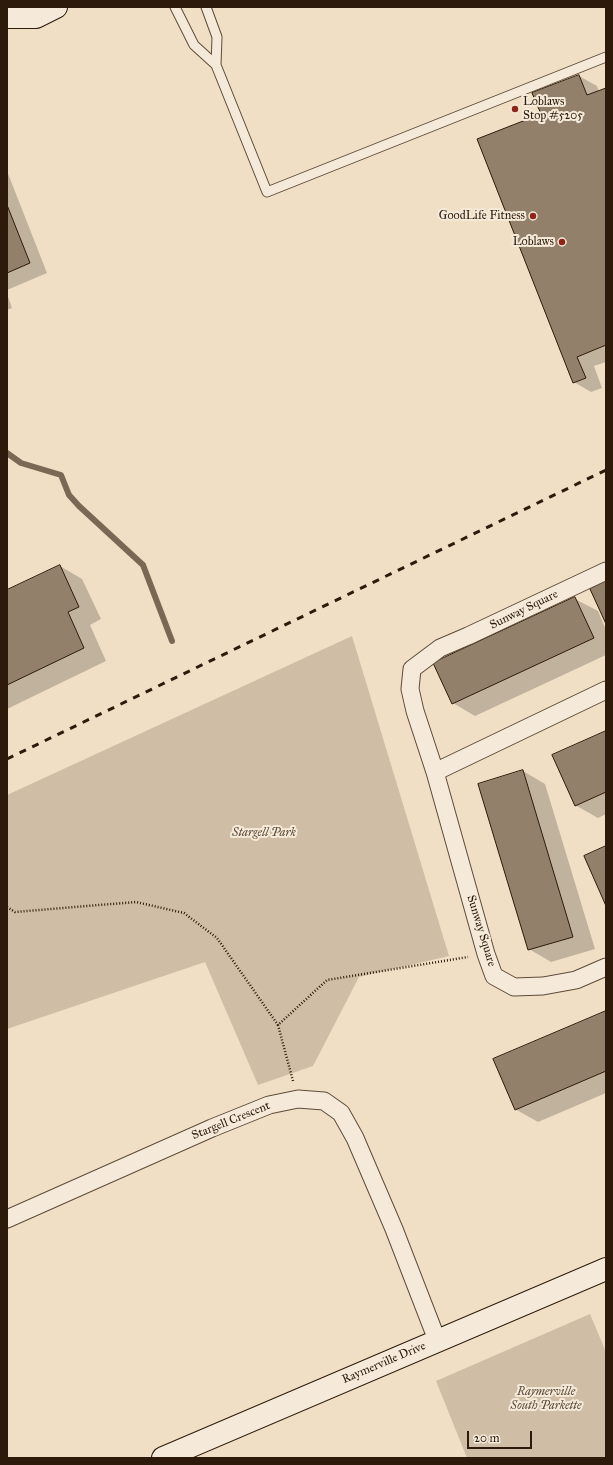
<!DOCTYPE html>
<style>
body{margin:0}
#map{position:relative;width:613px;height:1465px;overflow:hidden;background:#f0dfc5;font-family:"IM FELL Great Primer",serif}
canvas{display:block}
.frame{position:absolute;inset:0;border:8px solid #2d1a0a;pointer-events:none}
.scale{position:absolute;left:467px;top:1431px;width:65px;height:18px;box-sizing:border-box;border:2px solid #2d1a0a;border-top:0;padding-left:5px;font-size:12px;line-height:14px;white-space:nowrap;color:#2d1a0a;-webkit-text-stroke:3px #f5ead9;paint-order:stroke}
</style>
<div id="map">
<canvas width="613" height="1465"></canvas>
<div class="frame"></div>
<div class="scale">20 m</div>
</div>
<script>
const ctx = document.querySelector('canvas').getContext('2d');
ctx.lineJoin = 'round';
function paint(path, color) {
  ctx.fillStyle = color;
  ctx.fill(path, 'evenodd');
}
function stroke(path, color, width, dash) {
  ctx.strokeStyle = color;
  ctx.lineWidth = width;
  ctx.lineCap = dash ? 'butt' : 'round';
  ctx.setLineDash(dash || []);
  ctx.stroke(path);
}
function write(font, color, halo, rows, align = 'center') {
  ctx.font = font + ' "IM FELL Great Primer",serif';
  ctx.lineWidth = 4;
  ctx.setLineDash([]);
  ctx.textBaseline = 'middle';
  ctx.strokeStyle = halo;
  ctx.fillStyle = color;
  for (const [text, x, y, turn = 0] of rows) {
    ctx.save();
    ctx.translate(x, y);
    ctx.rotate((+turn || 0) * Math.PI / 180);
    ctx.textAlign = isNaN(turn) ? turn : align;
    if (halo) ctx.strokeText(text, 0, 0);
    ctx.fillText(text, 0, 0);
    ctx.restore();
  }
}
paint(new Path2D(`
 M352,636L449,956L359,977L313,1066L258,1085L205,962L7,1029V795Z
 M590,1314L606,1352V1458H467L436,1381Z`), '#cfbea5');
paint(new Path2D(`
 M579,76L597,86L599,92L606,89V362L594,366L602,388L591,392L574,382L542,114Z
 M7,171L47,273L7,290Z
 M7,294L12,308L7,310Z
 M60,566L82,579L101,619L90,625L106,661L7,709V592Z
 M575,599L598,611L606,630V655L475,716L453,703Z
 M606,732V814L598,818L575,805Z
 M523,771L545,784L595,949L551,962L529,949Z
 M606,1013V1093L538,1122L515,1109Z`), '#0003');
stroke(new Path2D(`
 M7,453L21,463L61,475L69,495L79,506L143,565L172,641`), '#7a6854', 6);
const building = new Path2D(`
 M579,75L587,95L606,88V345L577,357L586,378L573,383L477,139L541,114L532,93Z
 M7,205L30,263L7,273Z
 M60,565L79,607L68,612L84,648L7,685V590Z
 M606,581V624L590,589Z
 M575,597L594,638L452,704L433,663Z
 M606,731V792L575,806L552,755Z
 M523,770L573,937L528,950L478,784Z
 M606,846V906L584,856Z
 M606,1011V1071L515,1110L493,1059Z`);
paint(building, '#92806b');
stroke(building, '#2d1a0a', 1);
const lane = new Path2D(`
 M175,7L194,45L216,65
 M206,7L217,37L216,65L267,192L606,57`);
const street = new Path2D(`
 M606,571L468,636L440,648L412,669L410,689L415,711L435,772L486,954L494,976L514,987L543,986L576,980L606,967
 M435,772L606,690
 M7,1219L212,1128L269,1105L298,1099L324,1101L341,1113L355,1138L394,1229L437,1340`);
const secondary = new Path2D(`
 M7,17H36L56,7
 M163,1458L606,1269`);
stroke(lane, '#5e4b39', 11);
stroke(street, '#5e4b39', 19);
stroke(secondary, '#2d1a0a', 24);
stroke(new Path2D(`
 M7,907L15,912L136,902L184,913L217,938L278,1025
 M293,1081L278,1025L327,980L468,957`), '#2d1a0a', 2.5, [1, 2]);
stroke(lane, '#f5ead9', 9);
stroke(street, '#f5ead9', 17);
stroke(secondary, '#f5ead9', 22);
stroke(new Path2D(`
 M7,759L606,470`), '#2d1a0a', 3, [7, 7]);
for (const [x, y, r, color] of [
 [515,109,4,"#8f2418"],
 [533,216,4,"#8f2418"],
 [562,242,4,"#8f2418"]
]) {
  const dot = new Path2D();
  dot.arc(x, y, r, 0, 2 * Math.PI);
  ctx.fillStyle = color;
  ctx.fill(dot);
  stroke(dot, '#f5ead9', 1.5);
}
write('12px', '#2d1a0a', '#f5ead9', [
 ["Loblaws",523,102,"left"],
 ["Stop #5205",523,116,"left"],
 ["GoodLife Fitness",525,216],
 ["Loblaws",554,242]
], 'right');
write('12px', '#2d1a0a', '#f5ead9', [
 ["Sunway Square",524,610,-26],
 ["Sunway Square",481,931,73],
 ["Stargell Crescent",231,1121,-22],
 ["Raymerville Drive",384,1363,-23]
]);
write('italic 12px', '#5e4b38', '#f5ead9', [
 ["Stargell Park",264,833],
 ["Raymerville",546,1392],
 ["South Parkette",546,1406]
]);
</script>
